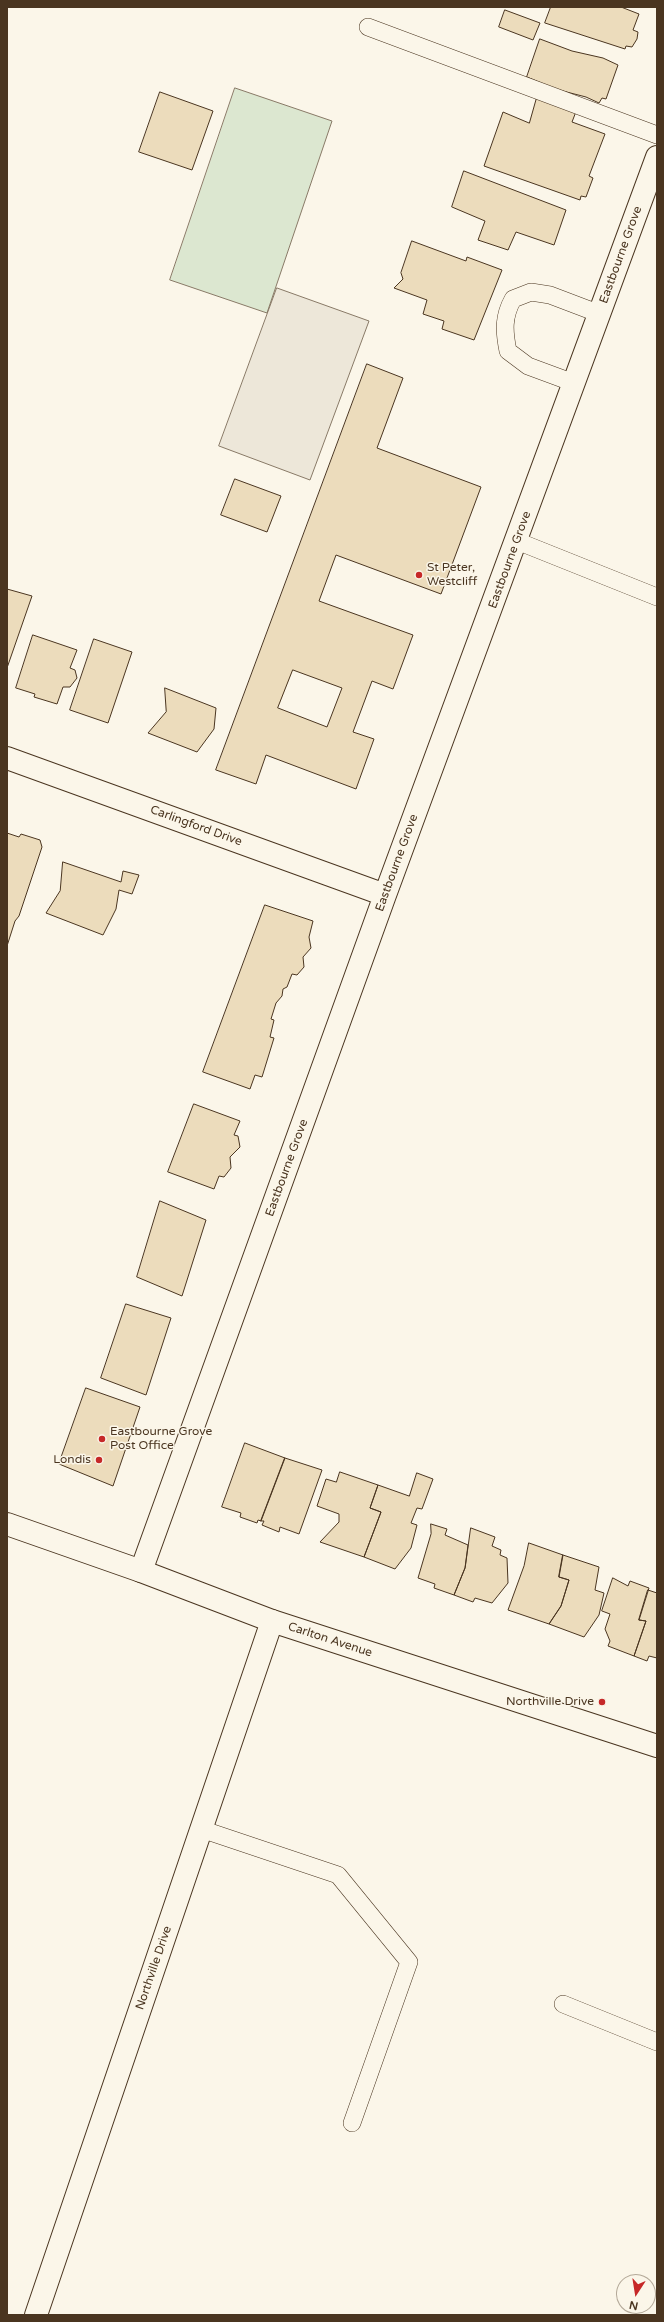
<!DOCTYPE html>
<style>
body{margin:0}
#map{position:relative;width:664px;height:2322px;overflow:hidden;background:#fbf6e9;font-family:"Varela Round",sans-serif}
canvas{display:block}
.frame{position:absolute;inset:0;border:8px solid #4a3520;pointer-events:none}
.north{position:absolute;left:616px;top:2274px;width:40px;height:40px;box-sizing:border-box;background:#fbf6e9;border:1px solid #b4a999;border-radius:50%;rotate:192deg;font-size:11px;font-weight:700;line-height:16px;text-align:center;color:#4a3520}
.north::after{content:'';display:block;margin:auto;width:14px;height:18px;background:#c62828;clip-path:polygon(50% 0,100% 100%,50% 72%,0 100%)}
</style>
<div id="map">
<canvas width="664" height="2322"></canvas>
<div class="frame"></div>
<div class="north">N</div>
</div>
<script>
const ctx = document.querySelector('canvas').getContext('2d');
ctx.lineJoin = 'round';
function paint(path, color) {
  ctx.fillStyle = color;
  ctx.fill(path, 'evenodd');
}
function stroke(path, color, width, dash) {
  ctx.strokeStyle = color;
  ctx.lineWidth = width;
  ctx.lineCap = dash ? 'butt' : 'round';
  ctx.setLineDash(dash || []);
  ctx.stroke(path);
}
function write(font, color, halo, rows, align = 'center') {
  ctx.font = font + ' "Varela Round",sans-serif';
  ctx.lineWidth = 3;
  ctx.setLineDash([]);
  ctx.textBaseline = 'middle';
  ctx.strokeStyle = halo;
  ctx.fillStyle = color;
  for (const [text, x, y, turn = 0] of rows) {
    ctx.save();
    ctx.translate(x, y);
    ctx.rotate((+turn || 0) * Math.PI / 180);
    ctx.textAlign = isNaN(turn) ? turn : align;
    if (halo) ctx.strokeText(text, 0, 0);
    ctx.fillText(text, 0, 0);
    ctx.restore();
  }
}
const green = new Path2D(`
 M235,88L332,121L267,313L170,280Z`);
paint(green, '#dce7d0');
stroke(green, '#887966', 1);
const parking = new Path2D(`
 M277,288L369,321L310,480L219,446Z`);
paint(parking, '#ede7d9');
stroke(parking, '#887966', 1);
const building = new Path2D(`
 M551,7H621L639,14L633,30L638,32L637,39L632,47L626,46L625,49L545,23Z
 M505,10L540,23L533,40L499,27Z
 M540,39L572,51L603,58L618,65L606,99L602,98L599,103L586,97L555,89L527,77Z
 M160,92L213,111L192,170L139,152Z
 M538,94L577,109L572,122L605,134L589,176L593,178L586,197L581,196L580,200L484,166L503,112L529,123Z
 M464,171L566,210L554,245L516,232L508,250L478,240L485,221L452,207Z
 M412,241L466,261L467,257L502,270L474,340L442,329L444,321L423,314L427,300L394,288L403,279L401,273Z
 M367,364L403,378L377,448L481,487L441,594L336,555L319,601L413,635L393,689L372,681L353,732L374,739L356,789L266,755L256,784L216,770ZM293,670L342,688L327,727L278,708Z
 M235,479L281,496L267,532L221,515Z
 M7,589L32,596L7,668Z
 M33,635L77,650L70,668L75,670L77,678L70,687H63L57,704L34,697L35,694L16,688Z
 M94,639L132,652L108,723L70,710Z
 M165,688L216,708L214,729L197,752L148,733L166,712Z
 M7,833L19,837L21,834L40,840L42,847L19,916L15,921L7,946Z
 M63,862L121,882L123,871L139,875L132,894L119,890L116,909L103,935L46,913L60,891Z
 M265,905L313,921L309,937L311,948L303,957L304,967L297,975L292,974L287,987L283,989L282,996L276,1003L271,1019L274,1020L270,1037L274,1038L262,1077L255,1075L250,1089L203,1072Z
 M194,1104L240,1121L234,1135L238,1136L240,1147L230,1157L231,1168L224,1177L219,1176L214,1189L168,1172Z
 M160,1201L206,1220L182,1296L137,1277Z
 M126,1304L171,1318L146,1395L101,1378Z
 M86,1388L140,1407L113,1486L59,1464Z
 M245,1443L285,1458L261,1521L258,1520L257,1523L240,1517L241,1513L222,1507Z
 M285,1458L322,1470L299,1534L280,1527L279,1532L262,1525L264,1521H261Z
 M340,1472L378,1485L370,1508L381,1512L364,1557L320,1542L339,1522V1514L317,1506L326,1479L336,1482Z
 M417,1473L433,1479L422,1509L417,1508L411,1523L417,1525L411,1548L395,1569L364,1557L381,1512L370,1508L378,1485L409,1496Z
 M431,1524L447,1529L445,1535L468,1545L465,1568L454,1595L434,1588L435,1584L418,1578L431,1534Z
 M471,1528L495,1537L492,1546L501,1550L500,1555L507,1558L508,1583L492,1603L475,1598L473,1602L454,1595L465,1568Z
 M529,1543L563,1555L559,1577L569,1580L561,1606L549,1624L508,1610L524,1566Z
 M563,1555L599,1567L595,1590L604,1593L599,1615L584,1637L549,1624L561,1606L569,1580L559,1577Z
 M613,1578L628,1586L630,1581L649,1588L639,1620L646,1621L634,1656L608,1646L610,1641L605,1629L610,1614L602,1611Z
 M648,1590L657,1593V1658L649,1656L647,1661L634,1656L646,1621L639,1620Z`);
paint(building, '#ecdcbc');
stroke(building, '#4a3520', 1);
const service = new Path2D(`
 M368,27L657,135
 M574,383L528,366L508,351C504,331 503,317 513,299L531,292L550,295L600,314
 M517,541L657,597
 M201,1829L338,1875L409,1962L352,2123
 M563,2004L657,2042`);
const minor = new Path2D(`
 M7,758L385,895
 M141,1571L385,895L657,157
 M36,2315L272,1621`);
const tertiary = new Path2D(`
 M7,1524L141,1571L272,1621L657,1746`);
stroke(service, '#4a3520', 18);
stroke(minor, '#4a3520', 24);
stroke(tertiary, '#4a3520', 24);
stroke(service, '#fbf6e9', 17);
stroke(minor, '#fbf6e9', 22);
stroke(tertiary, '#fbf6e9', 22);
for (const [x, y, r, color] of [
 [419,575,4,"#c62828"],
 [102,1439,4,"#c62828"],
 [99,1460,4,"#c62828"],
 [602,1702,4,"#c62828"]
]) {
  const dot = new Path2D();
  dot.arc(x, y, r, 0, 2 * Math.PI);
  ctx.fillStyle = color;
  ctx.fill(dot);
  stroke(dot, '#fbf6e9', 1.5);
}
write('12px', '#4a3520', '#fbf6e9', [
 ["Eastbourne Grove",621,255,-70],
 ["Eastbourne Grove",510,560,-70],
 ["Carlingford Drive",196,826,20],
 ["Eastbourne Grove",397,863,-70],
 ["Eastbourne Grove",287,1168,-70],
 ["Carlton Avenue",330,1640,18],
 ["Northville Drive",154,1968,-71]
]);
write('12px', '#4a3520', '#fbf6e9', [
 ["St Peter,",427,568],
 ["Westcliff",427,582],
 ["Eastbourne Grove",110,1432],
 ["Post Office",110,1446],
 ["Londis",91,1460,"right"],
 ["Northville Drive",594,1702,"right"]
], 'left');
</script>
